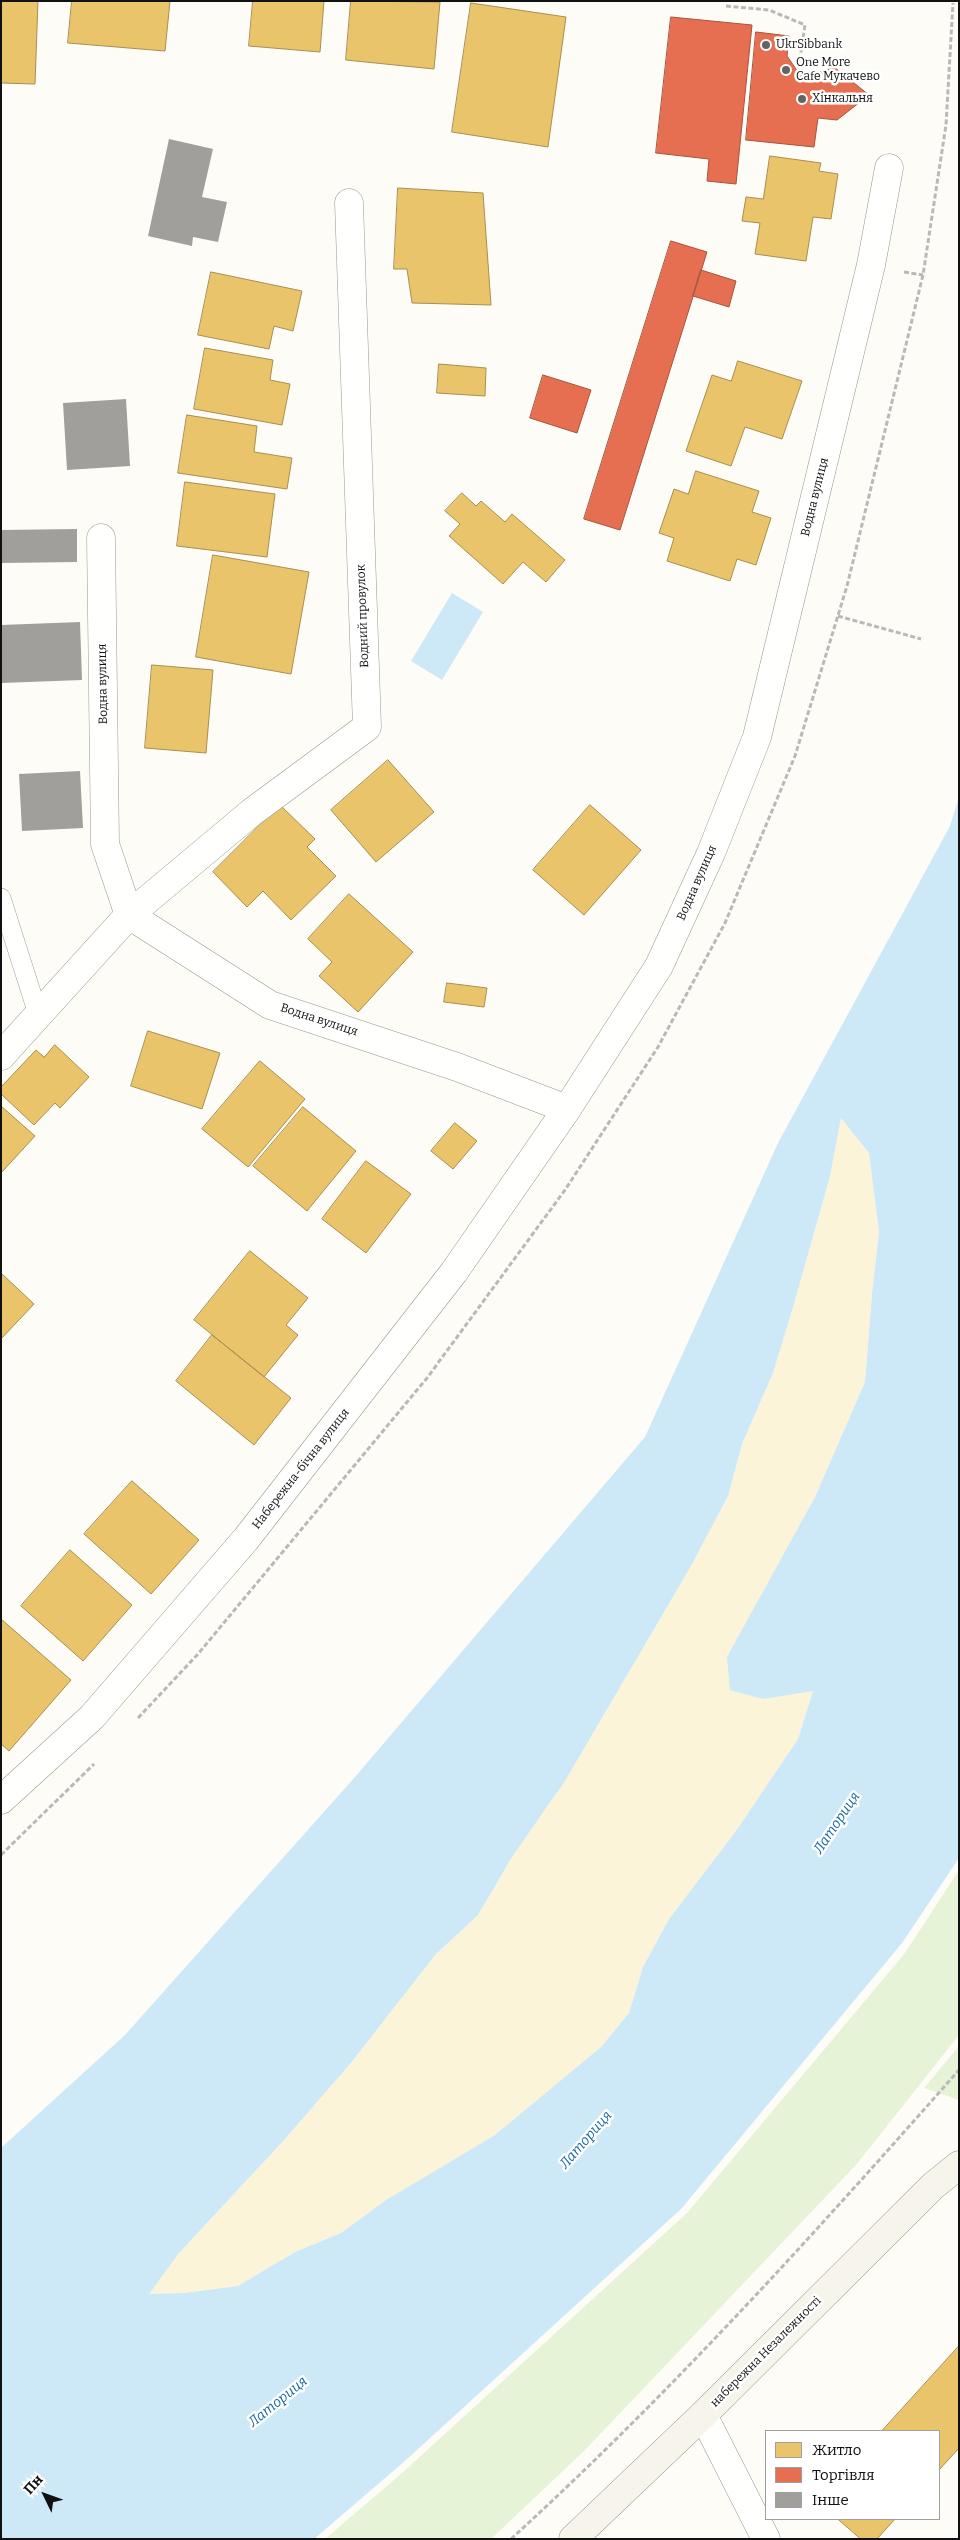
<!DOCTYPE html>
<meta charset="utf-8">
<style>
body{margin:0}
#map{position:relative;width:960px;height:2540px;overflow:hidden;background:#fdfcf7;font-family:Bitter,serif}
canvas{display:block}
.frame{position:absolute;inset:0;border:2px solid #111;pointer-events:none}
.legend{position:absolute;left:765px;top:2430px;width:175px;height:90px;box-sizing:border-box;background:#fff;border:1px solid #a0a0a0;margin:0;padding:6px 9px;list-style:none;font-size:15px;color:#111}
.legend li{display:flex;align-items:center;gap:10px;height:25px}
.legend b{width:25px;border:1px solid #a0a0a0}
.north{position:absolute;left:20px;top:2470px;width:50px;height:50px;-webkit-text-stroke:4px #fff;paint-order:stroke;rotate:312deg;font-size:14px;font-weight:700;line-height:20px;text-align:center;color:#111}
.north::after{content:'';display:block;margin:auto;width:18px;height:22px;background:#111;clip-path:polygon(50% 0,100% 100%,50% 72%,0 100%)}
</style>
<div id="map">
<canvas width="960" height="2540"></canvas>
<div class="frame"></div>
<ul class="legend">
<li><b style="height:14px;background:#e9c46a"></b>Житло</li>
<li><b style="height:14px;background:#e76f51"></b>Торгівля</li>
<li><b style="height:14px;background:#a19f9c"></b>Інше</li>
</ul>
<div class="north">Пн</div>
</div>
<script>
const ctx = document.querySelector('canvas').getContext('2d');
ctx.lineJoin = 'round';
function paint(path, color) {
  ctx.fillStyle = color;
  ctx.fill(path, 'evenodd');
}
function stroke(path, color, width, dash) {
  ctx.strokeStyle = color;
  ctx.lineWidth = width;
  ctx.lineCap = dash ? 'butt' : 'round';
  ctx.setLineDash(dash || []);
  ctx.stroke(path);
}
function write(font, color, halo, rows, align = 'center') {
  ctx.font = font + ' Bitter,serif';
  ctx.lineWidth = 5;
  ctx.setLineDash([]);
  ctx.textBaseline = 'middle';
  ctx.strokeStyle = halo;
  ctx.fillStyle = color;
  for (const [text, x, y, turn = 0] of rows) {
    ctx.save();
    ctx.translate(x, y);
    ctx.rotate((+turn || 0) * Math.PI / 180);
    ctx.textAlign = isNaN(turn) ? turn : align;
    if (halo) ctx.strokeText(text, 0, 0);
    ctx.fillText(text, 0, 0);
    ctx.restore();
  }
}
paint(new Path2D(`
 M959,1870V2035L856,2165L584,2451L491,2539H325L402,2473L687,2213L905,1953Z
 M959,2046V2100L924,2088Z`), '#e7f3d7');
paint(new Path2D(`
 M841,1118L869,1153L879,1232L872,1294L865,1382L815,1497L727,1658L763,1699L813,1690L798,1739L736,1831L669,1919L643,1967L629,2013L601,2047L495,2135L386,2200L341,2233L295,2252L238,2286L184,2293L148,2294L179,2253L285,2139L350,2064L436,1954L478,1915L512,1857L565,1781L691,1566L728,1496L742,1444L773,1373L794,1304L830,1176Z`), '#fcf4d9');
paint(new Path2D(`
 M452,593L483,612L442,680L411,661Z
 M959,797V1858L902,1943L681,2209L406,2460L314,2539H1V2148L125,2035L355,1777L645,1437L778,1143L950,826ZM841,1118L869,1153L879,1232L872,1294L865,1382L815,1497L727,1657L730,1690L763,1699L813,1691L798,1739L736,1831L669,1919L643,1967L629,2013L601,2047L495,2135L386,2200L341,2233L295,2252L238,2286L184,2293L149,2294L179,2253L285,2139L350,2064L436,1954L478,1915L512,1857L565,1781L691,1566L728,1496L742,1444L773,1373L794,1304L830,1176Z`), '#cde8f7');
const homes = new Path2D(`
 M1,1H38L35,84L1,83Z
 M72,1H170L165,51L68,43Z
 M253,1H324L320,52L249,46Z
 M351,1L440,2L434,69L346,60Z
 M471,3L566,17L548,147L452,132Z
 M770,156L821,163L819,171L838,174L831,219L813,217L806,261L755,254L760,223L742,221L746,197L763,199Z
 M398,188L483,193L491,305L412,303L407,269H394Z
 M211,272L302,291L293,331L274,326L269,349L198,335Z
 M205,348L273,360L270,380L290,384L282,425L194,409Z
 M738,361L802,381L782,439L745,427L731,466L686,451L712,375L731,381Z
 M439,364L486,368L485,396L437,393Z
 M187,415L257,426L254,452L292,458L287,489L178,473Z
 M696,471L759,491L752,512L771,518L756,565L737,559L730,581L667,561L674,538L659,533L674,489L688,494Z
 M185,482L275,494L267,557L177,546Z
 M462,493L476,506L481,501L505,522L512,514L565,560L546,582L523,562L503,584L449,536L460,524L445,511Z
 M213,555L309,572L291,674L196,657Z
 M152,665L213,670L206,753L145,748Z
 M388,760L434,812L376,862L331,810Z
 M280,805L315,839L307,847L336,876L291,920L263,891L247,907L213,872Z
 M590,805L641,850L584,915L533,870Z
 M349,894L413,952L358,1012L319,976L332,962L308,939Z
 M447,983L487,988L484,1007L444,1002Z
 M148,1031L220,1053L202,1109L131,1086Z
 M55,1045L89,1077L60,1108L55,1103L34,1125L1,1094V1087L36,1050L44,1057Z
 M260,1061L305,1099L248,1167L202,1129Z
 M1,1106L35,1136L1,1173Z
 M303,1107L356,1151L307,1211L253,1166Z
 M455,1123L477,1141L453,1169L431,1151Z
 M366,1161L411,1194L366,1253L322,1219Z
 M250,1251L308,1298L286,1325L298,1335L264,1377L194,1320Z
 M1,1273L34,1304L1,1339Z
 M212,1335L291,1398L254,1445L176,1381Z
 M132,1481L199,1540L151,1594L84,1534Z
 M70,1550L132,1605L83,1661L21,1606Z
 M1,1619L71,1680L9,1751L1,1744Z
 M959,2346V2448L939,2470V2431H882Z
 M838,2519H895L877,2539H861Z`);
paint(homes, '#e9c46a');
stroke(homes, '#a88e4f', 1);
const shops = new Path2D(`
 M671,17L752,25L736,184L707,181L709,159L656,153Z
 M756,32L789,36L787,56L798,72H821L834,67L869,95L837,120L818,118L814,147L746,140Z
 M671,241L707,252L620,530L584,519Z
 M701,270L736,281L729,307L693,296Z
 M543,375L591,390L577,433L530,418Z`);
paint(shops, '#e76f51');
stroke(shops, '#a7533e', 1);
paint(new Path2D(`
 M169,139L213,149L202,197L227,202L218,242L193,237L192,246L148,236Z
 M126,399L130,466L67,470L63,403Z
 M77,529V562L1,563V530Z
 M80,622L82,680L1,683V625Z
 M80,771L83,828L22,831L19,774Z`), '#a19f9c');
const lane = new Path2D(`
 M1,898L38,1014`);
const street = new Path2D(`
 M101,538L105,844L129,915L252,812L367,727L349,203
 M1,1056L129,915L270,1005L457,1067L567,1109L659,966L711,853L757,737L871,265L889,168
 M1,1800L92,1717L246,1539L454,1272L567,1109
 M703,2415L766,2539`);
const secondary = new Path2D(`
 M573,2539L703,2415L933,2186L959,2165`);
stroke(lane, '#979795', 20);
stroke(street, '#979795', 29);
stroke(secondary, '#8e8d8b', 29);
stroke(new Path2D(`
 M726,6L769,10L805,25L798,72
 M904,272L923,275
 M838,616L921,639
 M138,1718L198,1654L427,1378L565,1190L658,1047L725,923L795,756L847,586L923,275L946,125L953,3
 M1,1855L94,1764
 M511,2539C671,2393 816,2232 959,2070`), '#b9b9b8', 3, [5, 2.5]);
stroke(lane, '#fffffe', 19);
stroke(street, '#fffffe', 28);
stroke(secondary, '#f6f4eb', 28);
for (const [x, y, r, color] of [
 [766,45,5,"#646362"],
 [786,70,5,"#646362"],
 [802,99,5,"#646362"]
]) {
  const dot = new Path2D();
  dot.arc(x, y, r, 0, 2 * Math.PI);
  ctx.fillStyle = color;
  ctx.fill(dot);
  stroke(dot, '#fff', 2);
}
write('12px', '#111', '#fff', [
 ["UkrSibbank",776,45],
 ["One More",796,63],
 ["Cafe Мукачево",796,77],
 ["Хінкальня",812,99]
], 'left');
write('12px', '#111', '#fff', [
 ["Водна вулиця",815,497,-76],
 ["Водний провулок",363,616,-92],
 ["Водна вулиця",103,684,-91],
 ["Водна вулиця",697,883,-66],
 ["Водна вулиця",319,1020,18],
 ["Набережна-бічна вулиця",301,1469,-52],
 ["набережна Незалежності",766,2352,-45]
]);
write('italic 14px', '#1768a6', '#fff', [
 ["Латориця",837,1823,-56],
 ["Латориця",586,2140,-49],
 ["Латориця",278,2402,-39]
]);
</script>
